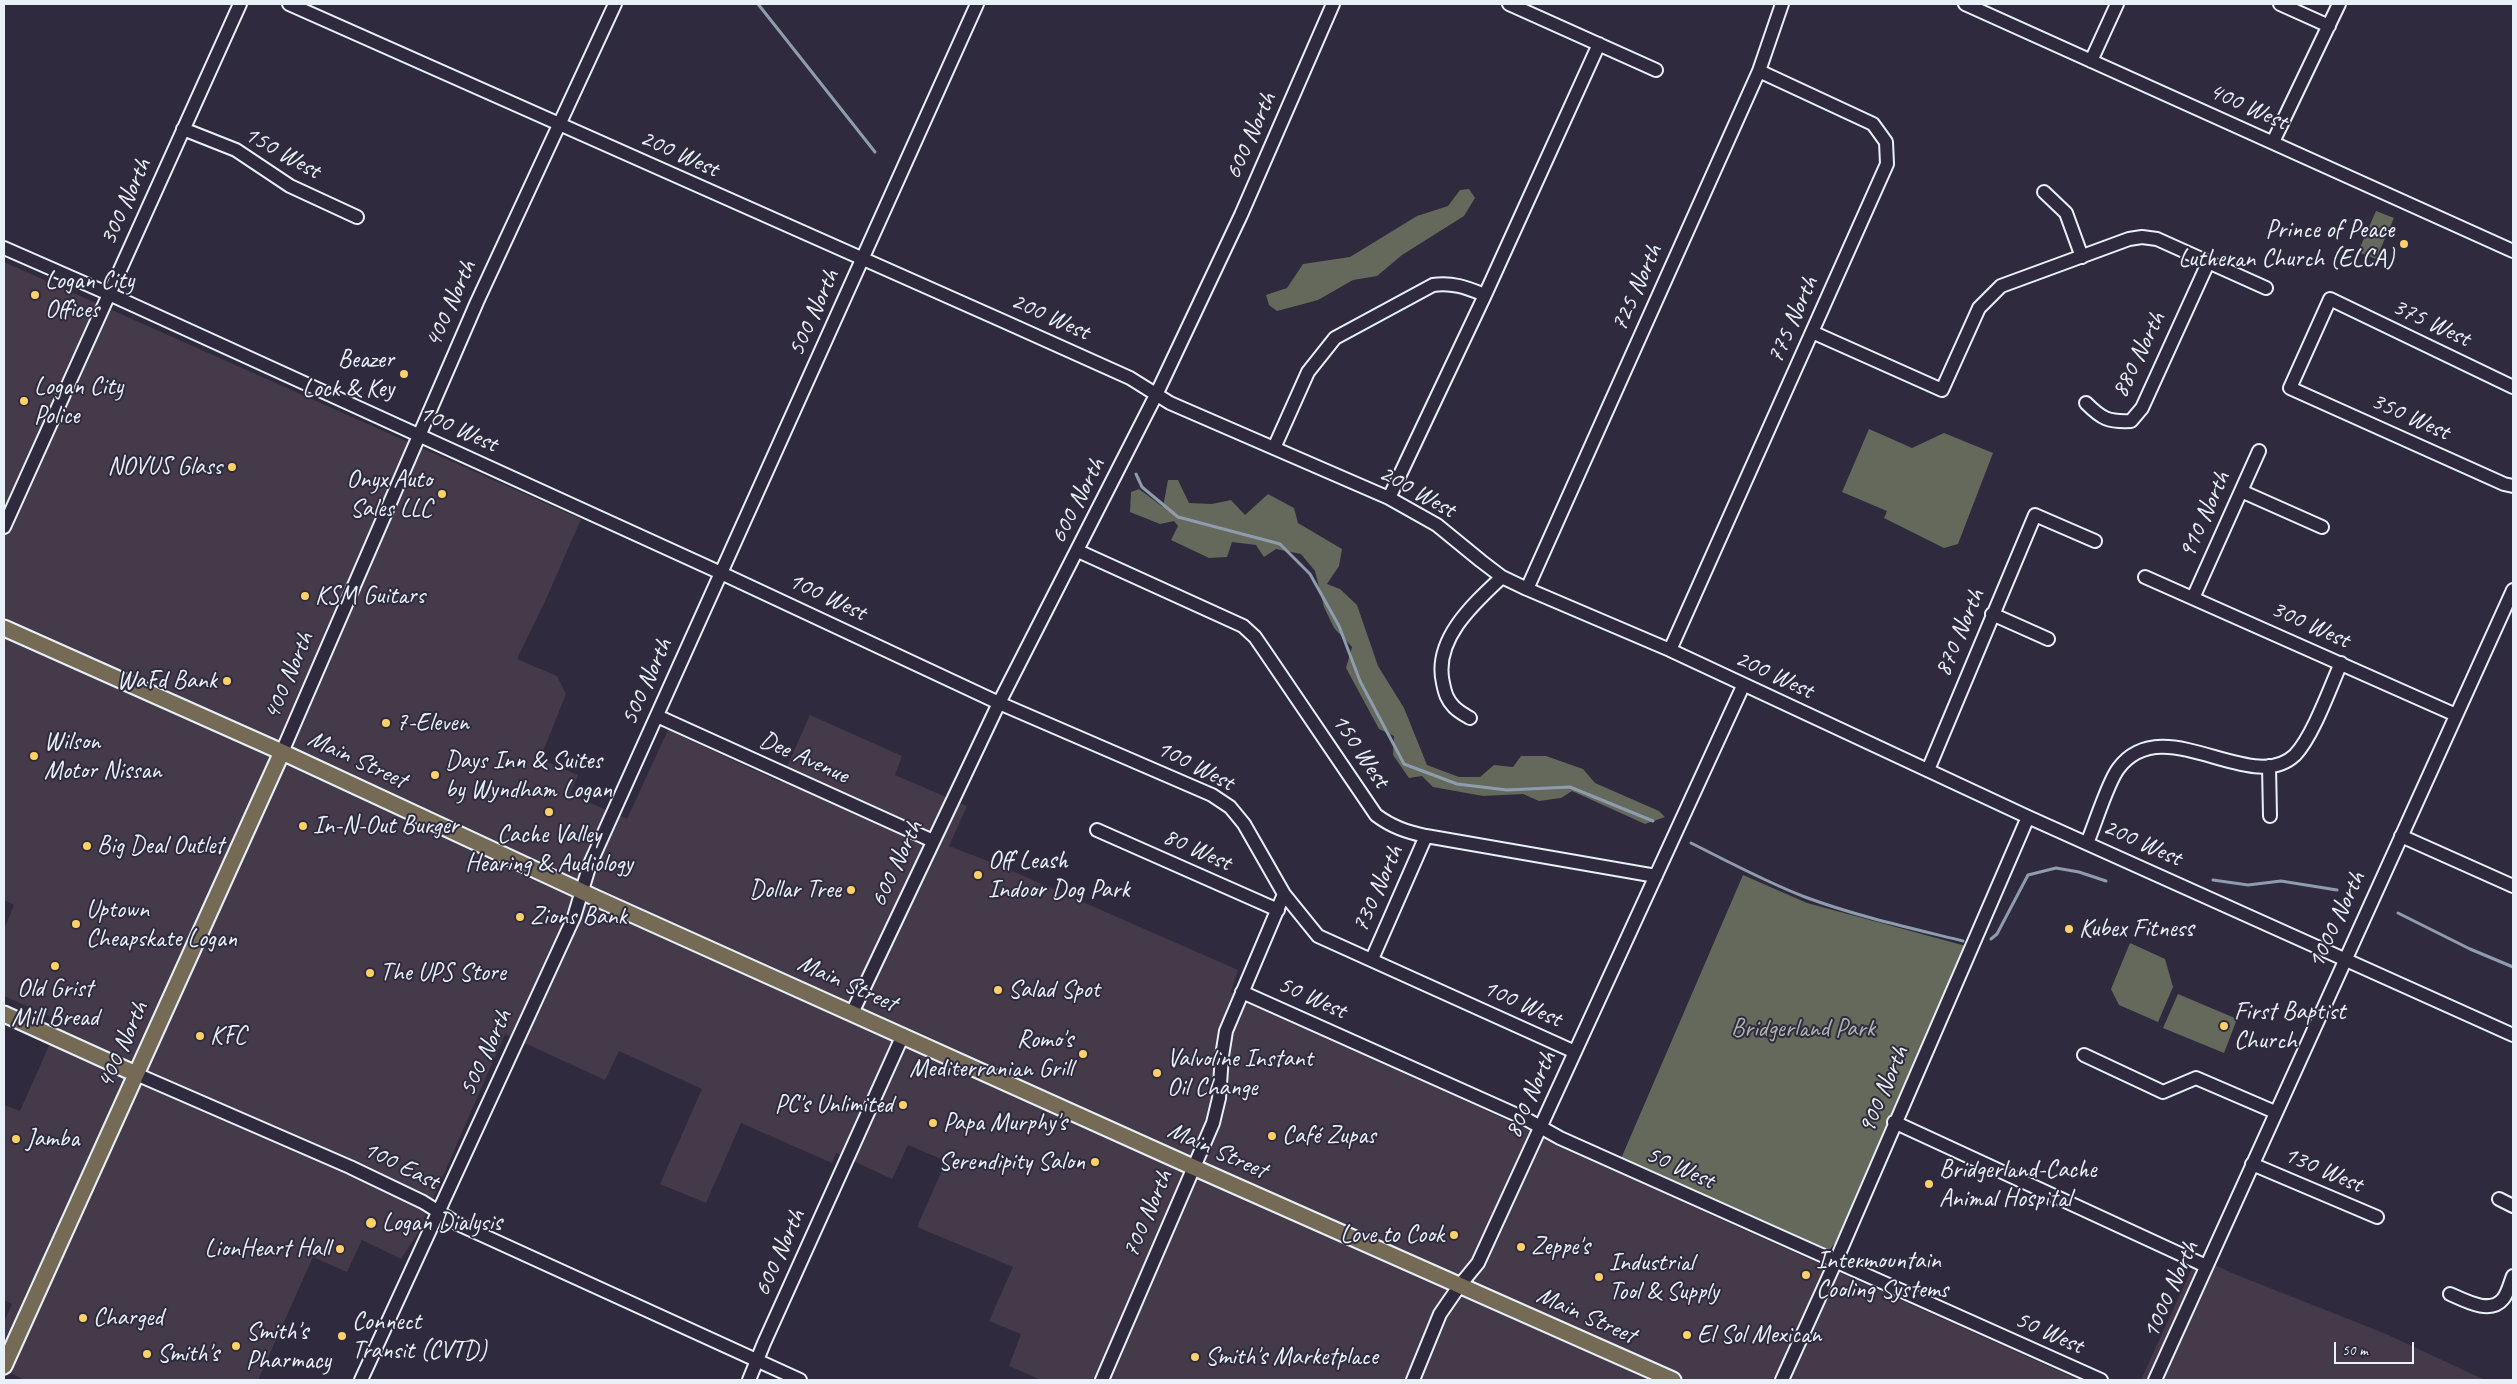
<!DOCTYPE html>
<meta charset="utf-8">
<style>
body{margin:0}
#map{position:relative;width:2517px;height:1384px;overflow:hidden;background:#2f2a3d;font-family:Caveat,sans-serif}
canvas{display:block}
.frame{position:absolute;inset:0;border:5px solid #e8f1f8;pointer-events:none}
.scale{position:absolute;left:2334px;top:1342px;width:80px;height:22px;box-sizing:border-box;border:2px solid #e8f1f8;border-top:0;padding-left:6px;font-size:15px;line-height:18px;white-space:nowrap;color:#e8f1f8;-webkit-text-stroke:4px #2f2a3d;paint-order:stroke}
</style>
<div id="map">
<canvas width="2517" height="1384"></canvas>
<div class="frame"></div>
<div class="scale">50 m</div>
</div>
<script>
const ctx = document.querySelector('canvas').getContext('2d');
ctx.lineJoin = 'round';
function paint(path, color) {
  ctx.fillStyle = color;
  ctx.fill(path, 'evenodd');
}
function stroke(path, color, width, dash) {
  ctx.strokeStyle = color;
  ctx.lineWidth = width;
  ctx.lineCap = dash ? 'butt' : 'round';
  ctx.setLineDash(dash || []);
  ctx.stroke(path);
}
function write(font, color, halo, rows, align = 'center') {
  ctx.font = font + ' Caveat,sans-serif';
  ctx.lineWidth = 4;
  ctx.setLineDash([]);
  ctx.textBaseline = 'middle';
  ctx.strokeStyle = halo;
  ctx.fillStyle = color;
  for (const [text, x, y, turn = 0] of rows) {
    ctx.save();
    ctx.translate(x, y);
    ctx.rotate((+turn || 0) * Math.PI / 180);
    ctx.textAlign = isNaN(turn) ? turn : align;
    if (halo) ctx.strokeText(text, 0, 0);
    ctx.fillText(text, 0, 0);
    ctx.restore();
  }
}
paint(new Path2D(`
 M4,262L581,519L547,597L517,659L557,676L566,694L540,759L578,775L570,794L627,819L668,730L780,782L810,715L902,756L895,775L967,806L949,846L1003,867L1238,970L1231,992L1711,1215L2079,1380H1041L1009,1366L1021,1334L989,1321L1013,1267L917,1227L946,1161L908,1145L892,1179L836,1153L832,1163L741,1123L706,1203L660,1184L702,1089L619,1051L605,1080L505,1034L418,1233L401,1259L362,1240L347,1272L313,1257L258,1380H25L4,1370V1322L12,1304L4,1300V1105L20,1111L60,1021L4,996V929L14,905L4,900Z
 M2197,1257L2232,1273L2386,1334L2485,1380H2141Z`), '#453a4a');
paint(new Path2D(`
 M1469,189L1475,198L1464,216L1402,255L1377,276L1353,280L1318,300L1277,311L1269,305L1266,295L1287,288L1303,264L1350,257L1417,216L1448,206L1460,190Z
 M2376,211L2394,218L2376,259L2358,252Z
 M1869,429L1912,448L1944,433L1993,453L1958,544L1944,548L1884,518L1887,511L1842,492Z
 M1168,480H1178L1189,503L1212,504L1231,500L1245,515L1268,494L1294,508L1298,523L1342,549L1339,566L1327,584L1340,589L1357,605L1378,666L1404,708L1427,765L1459,777H1480L1494,765L1513,767L1521,756H1546L1583,769L1595,783L1659,811L1665,817L1645,824L1572,791L1561,798L1539,801L1523,794L1483,796L1433,787L1422,776L1409,778L1393,755L1394,736L1379,729L1346,668L1352,647L1334,628L1324,607L1315,571L1301,554L1276,549L1264,557L1256,545L1232,542L1227,557L1209,558L1171,540L1178,526L1174,521L1160,524L1130,512L1131,492L1139,489L1163,507Z
 M1743,875L1807,903L1966,946L1838,1240L1830,1249L1823,1251L1620,1161Z
 M2130,943L2165,959L2173,987L2158,1022L2119,1005L2111,989Z
 M2178,994L2237,1019L2224,1053L2163,1028Z`), '#64695b');
stroke(new Path2D(`
 M758,4L875,152
 M1136,474L1142,487L1178,517L1280,544L1310,574L1339,626L1360,681L1404,764L1457,784L1507,790L1570,787L1653,821
 M1691,843C1729,862 1766,882 1805,897C1856,916 1910,928 1963,941
 M2213,880L2248,885L2281,881L2337,890
 M2398,913L2470,949L2513,967
 M1991,939L1997,934L2028,875L2056,868L2079,872L2106,881`), '#8e9cae', 3);
const minor = new Path2D(`
 M289,4L1003,321L1130,378L1170,403L1389,498L1437,525L1481,561L1502,577L1527,589L1670,650L2028,817L2513,1035
 M1509,4L1656,70
 M1965,4L2513,251
 M2280,4L2329,26
 M2091,61L2117,4
 M183,129L236,150L290,186L357,217
 M2273,142L2339,4
 M2044,192L2066,213L2082,257
 M4,248L109,294L721,573L999,703L1212,795L1230,807L1244,824L1284,894L1318,936L1575,1052
 M1812,332L1942,390L1979,308L2001,286L2129,239L2142,237L2157,239L2266,288
 M2513,387L2330,299L2290,388L2504,484L2513,486
 M2086,403C2102,419 2108,422 2131,421L2142,408L2208,263
 M1274,448L1308,372L1335,338L1433,285C1453,282 1467,288 1485,295
 M2241,491L2322,527
 M1389,498L1485,295L1599,44
 M4,527L240,4
 M1078,551L1243,626L1255,637L1266,653L1376,815C1392,827 1407,832 1426,836L1656,876
 M2145,577L2456,715
 M1527,589L1759,71L1782,4
 M2193,598L2259,451
 M1992,614L2048,639
 M1670,650L1887,164L1886,142L1873,124L1759,71
 M657,716L933,841
 M1470,718C1465,715 1459,712 1454,707C1447,700 1445,693 1443,683C1433,640 1473,604 1502,577
 M282,752L477,302L615,4
 M2269,766L2270,816
 M1928,770L2035,515L2095,541
 M1097,830L1278,910
 M2401,836L2513,886
 M2087,843C2095,825 2107,784 2118,769C2163,708 2251,797 2295,755C2313,736 2330,688 2341,663
 M1372,959L1426,836
 M1242,992L1526,1119L1560,1138L2101,1380
 M852,1013L999,703L1156,395L1241,215L1333,4
 M2084,1055L2163,1092L2196,1078L2275,1112
 M136,1074L350,1167L423,1202L458,1224L800,1380
 M1894,1122L2206,1266
 M2252,1164L2377,1217
 M2499,1199L2513,1206
 M2450,1294C2464,1300 2490,1315 2503,1299C2508,1293 2510,1283 2513,1276
 M361,1380L574,917L590,864L977,4
 M749,1380L764,1343L903,1035
 M1102,1380L1213,1123L1219,1098L1222,1056L1226,1031L1284,894
 M1413,1380L1440,1314L1460,1285L1478,1263L1743,686
 M1782,1380L1835,1263L2028,817
 M2155,1380L2513,590`);
const major = new Path2D(`
 M4,628L282,752L598,899L1193,1167L1673,1380
 M4,1014L136,1074
 M4,1366L282,752`);
stroke(minor, '#e8f1f8', 16);
stroke(major, '#e8f1f8', 19);
stroke(minor, '#2f2a3d', 12);
stroke(major, '#756a55', 15);
for (const [x, y, r, color] of [
 [2404,244,5,"#ffd166"],
 [35,295,5,"#ffd166"],
 [404,374,5,"#ffd166"],
 [24,401,5,"#ffd166"],
 [232,467,5,"#ffd166"],
 [442,494,5,"#ffd166"],
 [305,596,5,"#ffd166"],
 [227,681,5,"#ffd166"],
 [386,723,5,"#ffd166"],
 [34,756,5,"#ffd166"],
 [435,775,5,"#ffd166"],
 [549,812,5,"#ffd166"],
 [303,826,5,"#ffd166"],
 [87,846,5,"#ffd166"],
 [978,875,5,"#ffd166"],
 [851,890,5,"#ffd166"],
 [520,917,5,"#ffd166"],
 [76,924,5,"#ffd166"],
 [2069,929,5,"#ffd166"],
 [55,966,5,"#ffd166"],
 [370,973,5,"#ffd166"],
 [998,990,5,"#ffd166"],
 [2224,1026,5,"#ffd166"],
 [200,1036,5,"#ffd166"],
 [1083,1054,5,"#ffd166"],
 [1157,1073,5,"#ffd166"],
 [903,1105,5,"#ffd166"],
 [933,1123,5,"#ffd166"],
 [1272,1136,5,"#ffd166"],
 [16,1139,5,"#ffd166"],
 [1095,1162,5,"#ffd166"],
 [1929,1184,5,"#ffd166"],
 [371,1223,6,"#ffd166"],
 [1454,1235,5,"#ffd166"],
 [1521,1247,5,"#ffd166"],
 [340,1249,5,"#ffd166"],
 [1806,1275,5,"#ffd166"],
 [1599,1277,5,"#ffd166"],
 [83,1318,5,"#ffd166"],
 [1687,1335,5,"#ffd166"],
 [342,1336,5,"#ffd166"],
 [236,1346,5,"#ffd166"],
 [147,1354,5,"#ffd166"],
 [1195,1357,5,"#ffd166"]
]) {
  const dot = new Path2D();
  dot.arc(x, y, r, 0, 2 * Math.PI);
  ctx.fillStyle = color;
  ctx.fill(dot);
  stroke(dot, '#2f2a3d', 2);
}
write('25px', '#e8f1f8', '#2f2a3d', [
 ["400 West",2248,107,24],
 ["600 North",1251,136,-66],
 ["150 West",282,153,29],
 ["200 West",679,154,24],
 ["300 North",126,202,-66],
 ["725 North",1637,288,-66],
 ["400 North",451,304,-66],
 ["500 North",814,313,-66],
 ["200 West",1050,317,24],
 ["775 North",1793,320,-66],
 ["375 West",2431,323,25],
 ["880 North",2139,355,-64],
 ["350 West",2410,417,24],
 ["100 West",458,429,24],
 ["200 West",1417,492,29],
 ["600 North",1078,501,-63],
 ["910 North",2205,515,-66],
 ["100 West",827,597,25],
 ["300 West",2310,625,24],
 ["870 North",1960,633,-67],
 ["200 West",1774,675,25],
 ["400 North",289,676,-67],
 ["500 North",647,682,-66],
 ["150 West",1360,751,56],
 ["Dee Avenue",804,758,24],
 ["Main Street",357,760,25],
 ["100 West",1195,766,27],
 ["200 West",2142,843,24],
 ["80 West",1197,850,24],
 ["600 North",897,864,-65],
 ["730 North",1378,889,-66],
 ["1000 North",2337,920,-65],
 ["Main Street",847,984,24],
 ["50 West",1312,998,24],
 ["100 West",1522,1004,24],
 ["400 North",123,1045,-66],
 ["500 North",486,1053,-65],
 ["900 North",1884,1090,-67],
 ["800 North",1531,1095,-66],
 ["Main Street",1217,1151,24],
 ["100 East",401,1166,26],
 ["50 West",1680,1168,24],
 ["130 West",2323,1170,23],
 ["700 North",1148,1214,-67],
 ["600 North",780,1253,-66],
 ["1000 North",2171,1290,-66],
 ["Main Street",1586,1316,24],
 ["50 West",2049,1333,24]
]);
write('25px', '#e8f1f8', '#2f2a3d', [
 ["Prince of Peace",2394,230,"right"],
 ["Lutheran Church (ELCA)",2394,259,"right"],
 ["Logan City",45,281],
 ["Offices",45,310],
 ["Beazer",394,360,"right"],
 ["Lock & Key",394,389,"right"],
 ["Logan City",34,387],
 ["Police",34,416],
 ["NOVUS Glass",222,467,"right"],
 ["Onyx Auto",432,480,"right"],
 ["Sales LLC",432,509,"right"],
 ["KSM Guitars",315,596],
 ["WaFd Bank",217,681,"right"],
 ["7-Eleven",396,723],
 ["Wilson",44,742],
 ["Motor Nissan",44,771],
 ["Days Inn & Suites",445,761],
 ["by Wyndham Logan",445,790],
 ["In-N-Out Burger",313,826],
 ["Cache Valley",549,835,"center"],
 ["Hearing & Audiology",549,864,"center"],
 ["Big Deal Outlet",97,846],
 ["Off Leash",988,861],
 ["Indoor Dog Park",988,890],
 ["Dollar Tree",841,890,"right"],
 ["Uptown",86,910],
 ["Cheapskate Logan",86,939],
 ["Zions Bank",530,917],
 ["Kubex Fitness",2079,929],
 ["The UPS Store",380,973],
 ["Old Grist",55,989,"center"],
 ["Mill Bread",55,1018,"center"],
 ["Salad Spot",1008,990],
 ["First Baptist",2234,1012],
 ["Church",2234,1041],
 ["KFC",210,1036],
 ["Romo's",1073,1040,"right"],
 ["Mediterranian Grill",1073,1069,"right"],
 ["Valvoline Instant",1167,1059],
 ["Oil Change",1167,1088],
 ["PC's Unlimited",893,1105,"right"],
 ["Papa Murphy's",943,1123],
 ["Café Zupas",1282,1136],
 ["Jamba",26,1139],
 ["Serendipity Salon",1085,1162,"right"],
 ["Bridgerland-Cache",1939,1170],
 ["Animal Hospital",1939,1199],
 ["Logan Dialysis",382,1223],
 ["Love to Cook",1444,1235,"right"],
 ["Zeppe's",1531,1247],
 ["LionHeart Hall",330,1249,"right"],
 ["Intermountain",1816,1261],
 ["Cooling Systems",1816,1290],
 ["Industrial",1609,1263],
 ["Tool & Supply",1609,1292],
 ["Charged",93,1318],
 ["Connect",352,1322],
 ["Transit (CVTD)",352,1351],
 ["Smith's",246,1332],
 ["Pharmacy",246,1361],
 ["El Sol Mexican",1697,1335],
 ["Smith's",157,1354],
 ["Smith's Marketplace",1205,1357]
], 'left');
write('25px', '#adb4b1', '#2f2a3d', [
 ["Bridgerland Park",1803,1029]
]);
</script>
